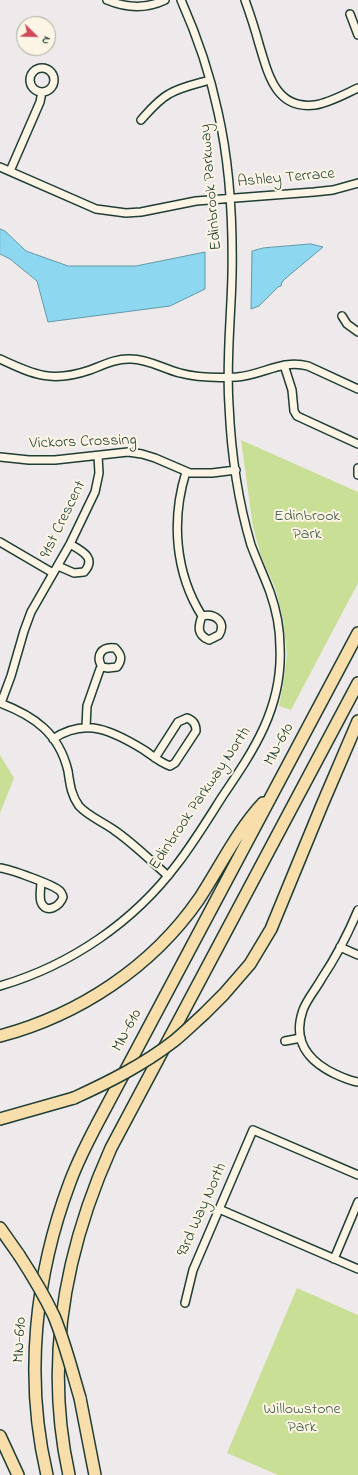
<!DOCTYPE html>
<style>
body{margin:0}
#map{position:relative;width:358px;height:1475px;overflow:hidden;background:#eeeaeb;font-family:"Indie Flower",sans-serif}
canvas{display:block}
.north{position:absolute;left:16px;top:16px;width:40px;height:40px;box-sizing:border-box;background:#fcf5e5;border:1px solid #a4ab9e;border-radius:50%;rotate:113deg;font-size:11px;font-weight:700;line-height:16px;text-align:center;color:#1f3d34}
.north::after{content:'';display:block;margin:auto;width:14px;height:18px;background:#d1495b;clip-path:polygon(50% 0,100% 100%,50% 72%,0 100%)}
</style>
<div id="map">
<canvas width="358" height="1475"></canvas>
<div class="north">N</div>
</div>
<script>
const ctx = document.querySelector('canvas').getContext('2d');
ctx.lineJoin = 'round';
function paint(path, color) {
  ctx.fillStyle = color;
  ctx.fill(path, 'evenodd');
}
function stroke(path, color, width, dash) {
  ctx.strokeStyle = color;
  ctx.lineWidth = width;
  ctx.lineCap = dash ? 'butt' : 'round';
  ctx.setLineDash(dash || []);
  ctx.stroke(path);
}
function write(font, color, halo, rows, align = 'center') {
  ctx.font = font + ' "Indie Flower",sans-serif';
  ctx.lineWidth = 4;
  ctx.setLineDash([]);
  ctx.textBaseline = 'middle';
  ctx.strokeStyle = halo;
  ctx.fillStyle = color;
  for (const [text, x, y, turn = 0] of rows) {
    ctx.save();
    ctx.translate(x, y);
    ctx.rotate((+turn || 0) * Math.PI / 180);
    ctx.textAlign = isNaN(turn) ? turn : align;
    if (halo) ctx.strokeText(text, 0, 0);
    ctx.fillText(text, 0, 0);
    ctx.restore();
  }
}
paint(new Path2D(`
 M241,440L358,492V583L291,710L279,706L284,680L287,654L283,619L275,587L261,556L253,527Z
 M0,755L14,778L0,813Z
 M297,1288L358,1315V1475H278L227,1453Z`), '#c9df95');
const water = new Path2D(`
 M0,229L5,231L26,251L68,266H136L205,252V289L170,306L48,322L37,281L10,259L0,254Z
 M311,244L323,247L286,278L282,282L281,286L278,287L259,306L251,309L252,251L263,248Z`);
paint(water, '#8ed7f0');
stroke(water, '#6299a5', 1);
const minor = new Path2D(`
 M107,0C126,8 146,9 165,0
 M245,0C250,14 255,29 259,44C268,73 275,110 315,105C329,103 345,94 358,88
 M350,14L358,35
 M30 80a12 12 0 1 1 24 0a12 12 0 1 1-24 0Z
 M141,120C150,110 158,100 169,94C181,87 196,84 210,80
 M0,167L96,209L126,213L141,212L196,201L314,192L333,190L358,183
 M10,171L40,102L42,92
 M342,316L347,324L358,332
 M0,359C34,375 52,383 90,370C103,365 117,358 131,359C148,359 164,369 180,373C198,378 218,378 237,377C263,375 282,359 308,366L358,389
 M284,365L292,390L294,411L297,416L358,444
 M0,457L29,460H55L128,452L142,454L155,458L190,473H212L236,470
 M358,468V475
 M186,472C171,520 175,573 202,616C198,627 197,635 209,640L219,635C227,622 215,613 202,616
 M0,542L53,573
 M58,566L74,573L84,572C97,558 82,551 70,544
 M0,703C34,716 59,733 68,771C70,784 71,795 79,806C88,816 103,822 114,830C133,843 150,860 168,876
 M1,703L11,676L24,631L31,612L70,544L95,492L99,473L98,456
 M86,727L87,706L100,669L102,667L108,668L117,667C123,659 121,654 115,648C102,646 95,655 102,667
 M53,739C86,717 113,731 144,750C153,756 159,762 170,766L175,763L196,731C196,724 193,720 187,718L178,722L155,758
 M0,868C10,869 54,885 60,891C62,893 62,894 63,897C60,906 46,915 41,902C39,896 41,888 41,882
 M358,910C348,934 336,957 322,978C316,989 307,999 303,1010C292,1041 308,1061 335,1074C342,1077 350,1081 358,1082
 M340,947L358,955
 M0,986C71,965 134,922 178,863C194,842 208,819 222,797C254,750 283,707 280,647C280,629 276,609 270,592C264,576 257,561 251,545C238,501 231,451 229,405C226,362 231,319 232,275C233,221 230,165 218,112C210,74 197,36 181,0
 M285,1041L301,1038
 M219,1209L358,1269
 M334,1259L358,1202
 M185,1303L193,1270L253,1130L358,1175`);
const highway = new Path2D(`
 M204,1014L224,994L250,964L271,929L322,805L358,721
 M0,1036C79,1015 152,967 199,899C220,867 237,831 263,803
 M0,1119L74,1098
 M0,1228L19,1255
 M80,1398L95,1475
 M0,1436L18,1475
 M47,1475C24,1378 35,1275 70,1182C79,1158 91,1135 104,1111L358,633
 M69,1475C44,1362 64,1253 111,1148L358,683`);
stroke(minor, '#1f3d34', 10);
stroke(highway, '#1f3d34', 14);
stroke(minor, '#fcf5e5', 7);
stroke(highway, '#f8deab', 11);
const highwayBridge = new Path2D(`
 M74,1098C109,1082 143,1065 174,1041C184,1033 194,1023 204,1014
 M19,1255C32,1275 44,1295 54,1316C65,1343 72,1371 80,1398`);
stroke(highwayBridge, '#1f3d34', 14, []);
stroke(highwayBridge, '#f8deab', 11);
write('16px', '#1f3d34', '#fcf5e5', [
 ["Ashley Terrace",286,179,-5],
 ["Edinbrook Parkway",212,187,-95],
 ["Vickors Crossing",83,443,-2],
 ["91st Crescent",64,520,-64],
 ["MN-610",280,745,-62],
 ["Edinbrook Parkway North",201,799,-56],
 ["MN-610",128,1031,-62],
 ["93rd Way North",203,1210,-66],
 ["MN-610",21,1340,-87]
]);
write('16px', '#415d47', '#fcf5e5', [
 ["Edinbrook",307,517],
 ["Park",307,535],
 ["Willowstone",302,1410],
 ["Park",302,1428]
]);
</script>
